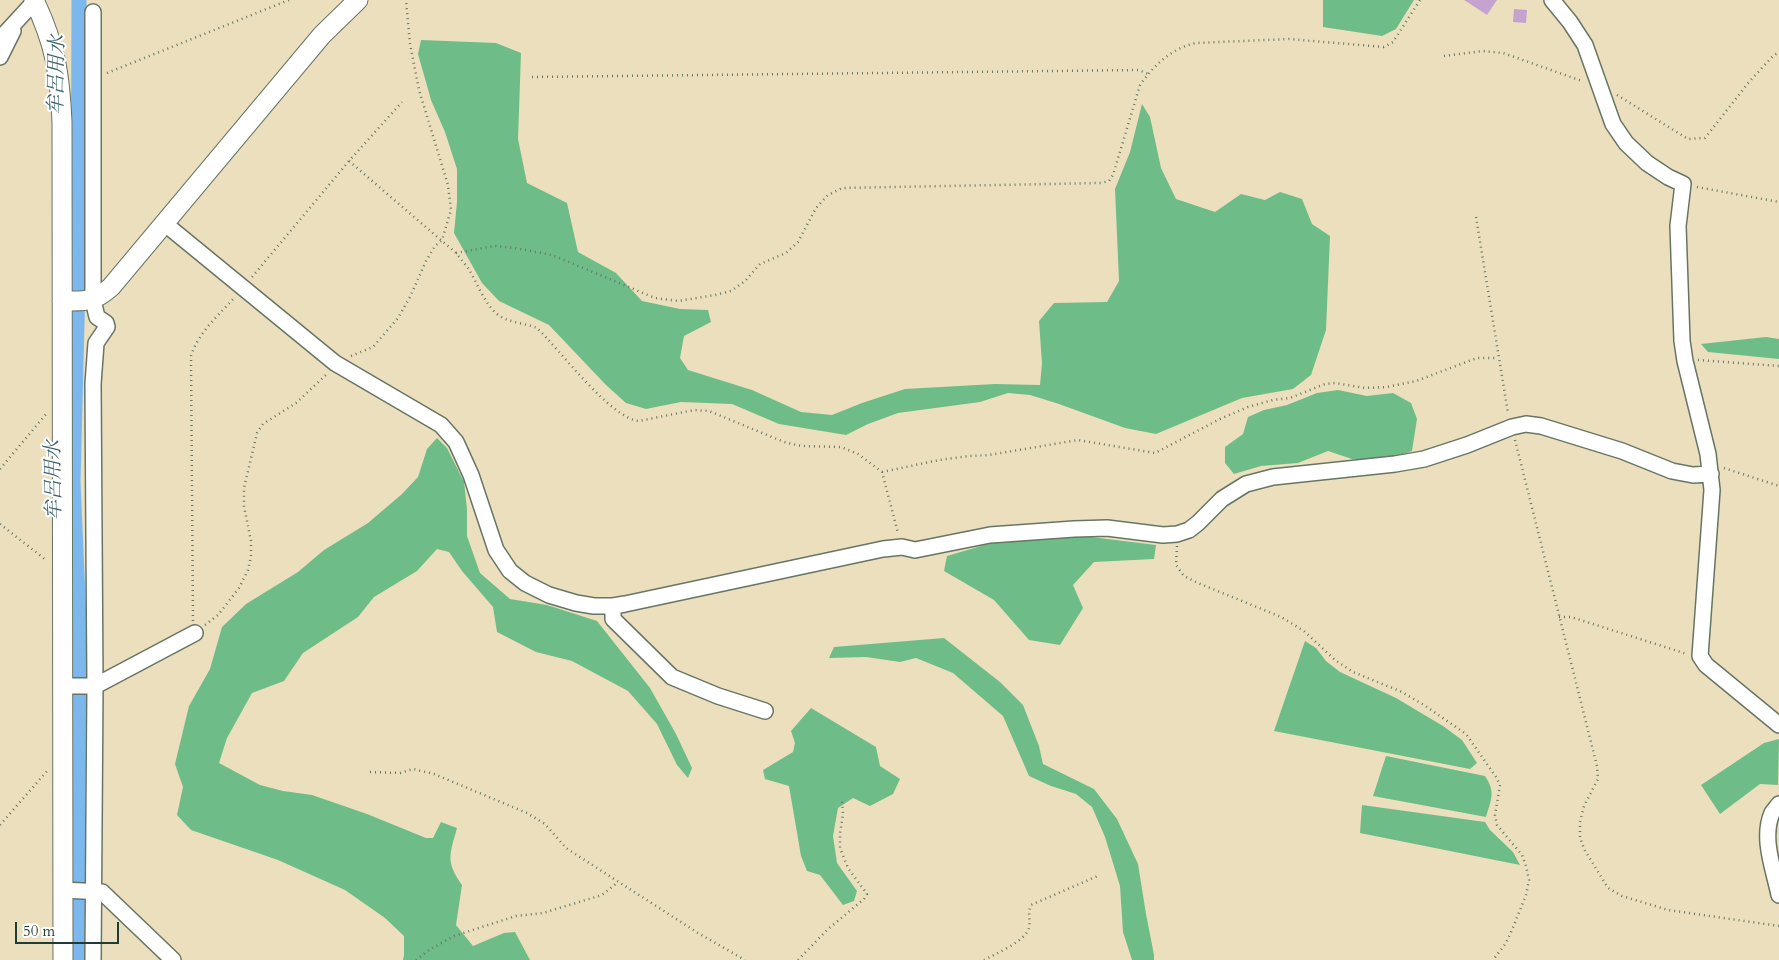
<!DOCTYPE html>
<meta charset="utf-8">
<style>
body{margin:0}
#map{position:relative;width:1779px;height:960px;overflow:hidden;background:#ecdfbd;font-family:Cardo,serif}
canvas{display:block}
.scale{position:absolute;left:15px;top:922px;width:104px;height:22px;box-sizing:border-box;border:2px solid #1f3d34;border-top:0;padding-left:6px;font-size:15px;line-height:18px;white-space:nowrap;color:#1f3d34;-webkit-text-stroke:4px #fff;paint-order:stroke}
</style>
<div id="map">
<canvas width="1779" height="960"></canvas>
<div class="scale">50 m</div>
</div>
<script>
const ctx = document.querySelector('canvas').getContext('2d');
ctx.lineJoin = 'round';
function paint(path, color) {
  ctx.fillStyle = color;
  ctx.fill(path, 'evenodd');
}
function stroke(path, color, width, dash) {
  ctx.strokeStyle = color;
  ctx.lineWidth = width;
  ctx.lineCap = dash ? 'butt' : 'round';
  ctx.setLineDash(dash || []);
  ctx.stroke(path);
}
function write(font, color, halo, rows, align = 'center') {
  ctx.font = font + ' Cardo,"Noto Serif JP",serif';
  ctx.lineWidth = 4;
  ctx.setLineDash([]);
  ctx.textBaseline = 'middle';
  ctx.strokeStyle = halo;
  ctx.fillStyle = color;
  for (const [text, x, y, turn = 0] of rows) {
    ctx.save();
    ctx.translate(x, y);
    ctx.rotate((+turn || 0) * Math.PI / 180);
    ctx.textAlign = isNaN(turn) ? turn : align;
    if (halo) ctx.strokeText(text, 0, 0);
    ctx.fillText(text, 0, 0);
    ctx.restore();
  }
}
paint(new Path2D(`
 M1323,0H1414L1396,29L1382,36L1323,27Z
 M421,40L496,43L521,53L518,139L527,183L567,203L578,252L616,273L642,301L680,309L708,310L711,322L684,336L680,358L688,370L752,390L801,412L832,415L862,403L905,389L995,384L1040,385L1042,363L1039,321L1054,303L1107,302L1119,281L1115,189L1130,152L1142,104L1150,117L1161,168L1176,199L1215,212L1241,194L1265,200L1280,192L1302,199L1312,224L1330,236L1326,330L1311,375L1293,389L1242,398L1156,434L1125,428L1059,404L1030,395L1008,393L980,402L898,413L868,424L846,435L779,424L732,404L681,402L646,409L626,403L606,385L549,325L499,301L482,283L454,233L457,202V169L445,132L431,100L418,54Z
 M1766,337L1779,339V359L1708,352L1701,344Z
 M1338,390L1367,396L1393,393L1411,403L1417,419L1412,451L1388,459H1352L1328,451L1298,463L1261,466L1234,474L1225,463V447L1243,434L1248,417L1264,410L1287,405L1317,393Z
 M437,438L447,448L464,482L467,509V536L480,573L510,599L547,605L597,621L650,688L676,734L692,768L688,778L677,765L657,724L628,691L572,661L536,652L497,632L493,607L462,571L449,552L437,549L417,571L374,597L358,617L303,653L284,681L252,693L227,738L219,763L260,785L283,791L312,795L367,814L426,838H433L441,822L457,828C450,854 445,861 462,885L456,925L473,946L504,933L515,932L530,960H403L404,955V936L385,918L345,890L278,860L191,830L177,815L183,787L175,764L189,706L210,669L222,627L246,604L298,572L324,550L368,523L402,494L418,477L427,449Z
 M1083,536L1156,545L1154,559L1094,562L1073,585L1083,608L1060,645L1029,640L994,600L944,571L947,556L1008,538Z
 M944,638L1000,682L1023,705L1039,746L1043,764L1094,789L1117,819L1138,864L1146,914L1154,955V960H1132L1123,932L1120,886L1105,837L1092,807L1076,794L1051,786L1029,776L1003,716L953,673L916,658L900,662L866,657L829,658L834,647Z
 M1305,641L1316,648L1326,661L1340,672L1396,698L1443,726L1462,740L1477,763L1470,769L1274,731Z
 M811,708L876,747L880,766L900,779L893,794L870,806L853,798L838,808L833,836L837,863L857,891L854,901L843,905L820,875L807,871L801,856L789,786L765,779L763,770L793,752L795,743L791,731Z
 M1779,739L1778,785L1760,784L1720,814L1701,785L1764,743Z
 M1386,756L1485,776C1496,792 1491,800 1486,817L1373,796Z
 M1362,805L1485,822L1490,830L1513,852L1520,865L1360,833Z`), '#6ebd88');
stroke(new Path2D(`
 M77,960L79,620L73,482L78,283L79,0`), '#7cb8ee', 15);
paint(new Path2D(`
 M1464,0H1497L1487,15Z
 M1514,9L1527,10L1526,23L1513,22Z`), '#c4a4cf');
const minor = new Path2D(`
 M1552,0L1570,22L1585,45L1613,124L1626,143L1647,163L1668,177L1683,184L1678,226L1682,341L1685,361L1708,454L1712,490L1700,656L1706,665L1779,725
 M93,12V300L97,317L106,323L107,327L96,343L93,384L95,686L93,960
 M0,39L35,1
 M0,57L13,31
 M164,223L335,363L441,425L456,442L471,475L496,550L510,571L525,583L549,595L576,603L594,606H613L625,604L883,549L902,547L915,550L990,535L1074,529L1107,528L1163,535L1177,534L1189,530L1198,523L1222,499L1246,484L1273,477L1395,464L1424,459L1467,445L1512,427L1526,424L1541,426L1622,451L1672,471L1693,475L1711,474
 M613,606V619L672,677L718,696L765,711
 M63,686H95L195,633
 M1779,804C1777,807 1774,810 1772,813C1761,838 1774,870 1779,895
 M63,890L102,892L173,960`);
const tertiary = new Path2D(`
 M34,0C55,44 60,74 62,122L63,960
 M62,301C86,301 93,303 111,287L322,35L358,0`);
stroke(minor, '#677664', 18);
stroke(tertiary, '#677664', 21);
stroke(new Path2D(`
 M1444,56L1483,51L1503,53L1582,81
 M107,73L289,0
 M532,77L1139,70L1148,74
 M1617,95L1688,139L1705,138L1749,82L1773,56L1779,52
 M349,161L456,253C460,258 464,263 468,268C477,282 484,303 497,314C508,323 525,323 537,328C560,350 610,418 639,421L694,410L709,411L784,442L801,446L841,447L858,454L882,472L898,533
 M1697,187L1779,202
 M1476,217L1508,413
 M456,253L494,246L515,248L552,255L655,298L678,301L715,295L731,291L745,281L760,264L786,253L798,242L816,208L828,195L842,188L1101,183L1109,181L1113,175L1140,85C1154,65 1172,48 1196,43L1289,39L1384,47L1393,42L1420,0
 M252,277L349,161L402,102
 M351,356L373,347L398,318L410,297L426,261L435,246L442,240L451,210L448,185L419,90L410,44L406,0
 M1698,360L1779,366
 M1515,440L1597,766L1598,779L1584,806L1580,822V837L1584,849L1608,888L1622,896L1668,910L1779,926
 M1724,468L1779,486
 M0,469L47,413
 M882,472L939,460L969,456L989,455L1078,440L1155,453L1220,419L1248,407L1273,400L1290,398L1325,384L1335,383L1365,388L1387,387L1416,381L1477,358H1498
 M0,524L46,560
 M1177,546L1176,565L1184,576L1198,583L1281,617L1304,631L1335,660L1353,672L1402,692L1424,705L1466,734L1496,777L1500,785L1495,815L1497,825L1522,855L1526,866L1529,880L1526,895L1512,930L1506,943L1493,960
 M1559,617H1571L1687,654
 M193,621L191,356C198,333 218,316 234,298
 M205,625L218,615L239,588L248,570L251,557V541L244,506V488L257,433L263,424L296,403L328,373
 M370,772L400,773L413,769L434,774L527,813L545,824L566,848L698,933L745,960
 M0,825L48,770
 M416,960L429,950L454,936L516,916L543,913L602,895L618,882
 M798,960L827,930L864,899L867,894L848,868L840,848V833L843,814L842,798
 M984,960C995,954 1026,941 1029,928C1031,920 1027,915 1031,905L1100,875`), '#677664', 2.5, [1, 4]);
stroke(minor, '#fff', 15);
stroke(tertiary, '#fff', 19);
write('italic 20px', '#3b626c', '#fff', [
 ["牟呂用水",58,75,-89],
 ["牟呂用水",55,480,-91]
]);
</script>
